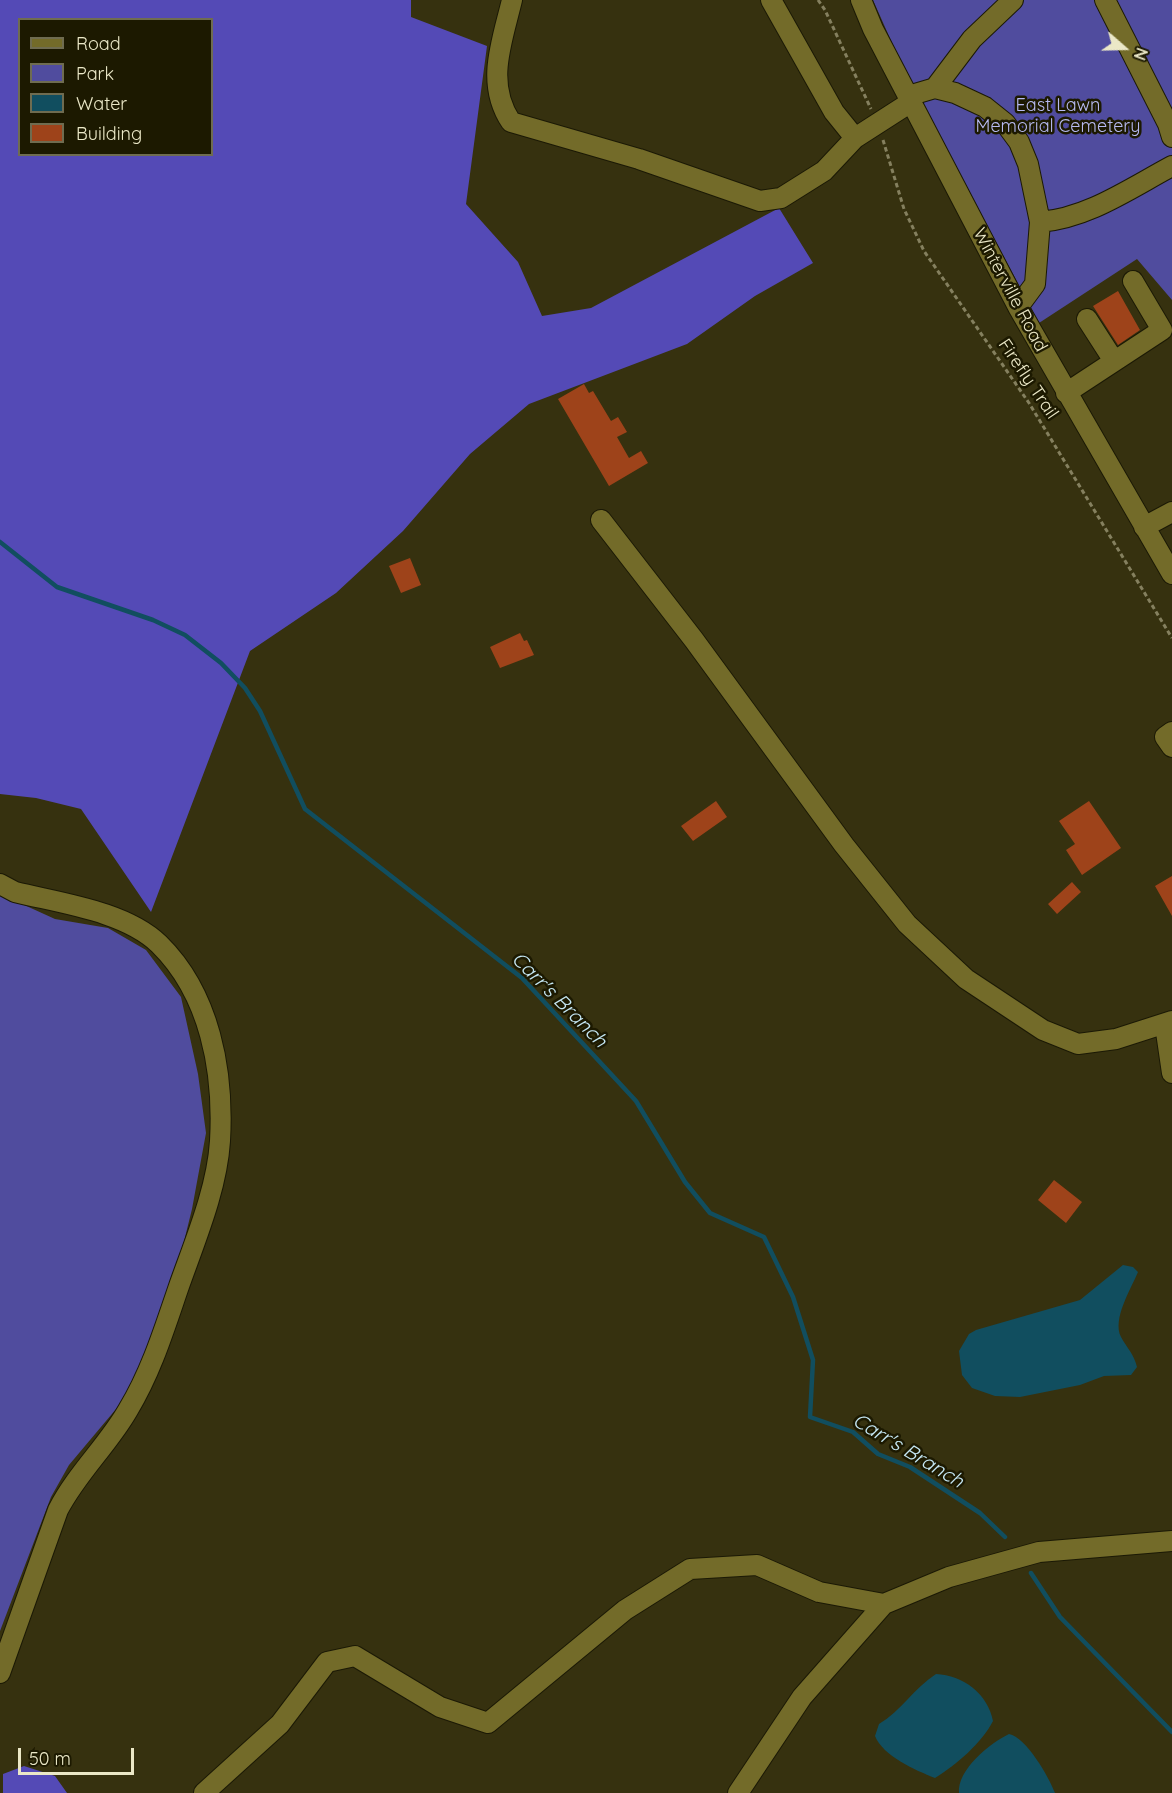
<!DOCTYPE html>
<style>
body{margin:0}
#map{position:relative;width:1172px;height:1793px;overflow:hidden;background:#36310f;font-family:Quicksand,sans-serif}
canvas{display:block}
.legend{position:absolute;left:18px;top:18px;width:195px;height:138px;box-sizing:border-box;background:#1c1900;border:2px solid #6f6c50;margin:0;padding:8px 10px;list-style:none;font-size:18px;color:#ebe8c7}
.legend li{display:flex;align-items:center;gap:12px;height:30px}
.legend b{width:30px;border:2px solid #6f6c50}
.north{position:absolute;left:1094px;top:18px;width:60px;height:60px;-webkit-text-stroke:4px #1c1900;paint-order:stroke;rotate:110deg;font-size:16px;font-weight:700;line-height:24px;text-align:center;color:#ebe8c7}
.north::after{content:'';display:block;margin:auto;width:21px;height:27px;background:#ebe8c7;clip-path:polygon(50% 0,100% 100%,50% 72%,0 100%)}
.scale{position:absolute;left:18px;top:1748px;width:116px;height:27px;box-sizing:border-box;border:3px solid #ebe8c7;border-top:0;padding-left:8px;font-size:18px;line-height:21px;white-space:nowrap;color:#ebe8c7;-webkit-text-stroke:4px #1c1900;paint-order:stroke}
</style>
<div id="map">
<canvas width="1172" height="1793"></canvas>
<ul class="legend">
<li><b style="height:8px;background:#736b29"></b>Road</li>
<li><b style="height:16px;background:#504c9e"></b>Park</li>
<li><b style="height:16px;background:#114e5f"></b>Water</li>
<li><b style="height:16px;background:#9e431a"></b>Building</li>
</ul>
<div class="north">N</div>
<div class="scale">50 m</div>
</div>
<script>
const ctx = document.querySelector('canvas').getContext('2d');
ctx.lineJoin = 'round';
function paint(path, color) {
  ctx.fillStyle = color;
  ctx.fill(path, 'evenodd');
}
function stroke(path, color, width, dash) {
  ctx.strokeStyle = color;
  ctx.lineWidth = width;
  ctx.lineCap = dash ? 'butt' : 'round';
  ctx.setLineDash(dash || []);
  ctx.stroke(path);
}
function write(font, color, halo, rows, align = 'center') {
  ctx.font = font + ' Quicksand,sans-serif';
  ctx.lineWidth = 5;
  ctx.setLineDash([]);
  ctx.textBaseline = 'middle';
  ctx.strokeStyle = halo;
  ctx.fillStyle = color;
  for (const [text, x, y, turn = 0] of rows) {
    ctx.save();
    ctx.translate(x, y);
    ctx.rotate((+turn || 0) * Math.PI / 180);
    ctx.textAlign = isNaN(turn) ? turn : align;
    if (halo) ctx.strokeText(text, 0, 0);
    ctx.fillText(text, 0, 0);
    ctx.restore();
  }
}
paint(new Path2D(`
 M873,0H1172V300L1137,259L1039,323L900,61Z
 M0,894L55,919L108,928L146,950L181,997L198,1074L206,1133L192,1209L174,1282L151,1349L127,1396L69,1465L51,1497L0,1631Z`), '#504c9e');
paint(new Path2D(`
 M0,0H411V17L487,46L466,204L518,262L542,316L591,308L779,208L813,263L755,296L687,344L529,404L470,454L403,531L336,593L250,651L151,912L81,809L36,798L0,794ZM20,20H212V154H20Z
 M24,1766L55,1776L67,1793H3V1774Z`), '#544ab6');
paint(new Path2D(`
 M1123,1265L1133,1267L1138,1272C1131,1289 1112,1319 1121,1337C1127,1348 1134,1354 1137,1367L1131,1375L1104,1376L1080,1385L1020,1397L995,1396L972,1388L962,1375L959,1351L969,1334L976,1330L1080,1300Z
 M936,1674C963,1675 988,1694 993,1721C982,1743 956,1765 935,1778C915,1770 883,1756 875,1736L879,1724C901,1711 914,1688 936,1674Z
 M1009,1734C1026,1737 1049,1777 1055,1793H959C957,1770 990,1743 1009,1734Z`), '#114e5f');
stroke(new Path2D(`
 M0,542L57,587L153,620L185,635L221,663L245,688L260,711L305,809L522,978L636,1101L685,1182L710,1213L764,1237L793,1297L813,1360L810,1417L853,1432L878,1454L910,1467L980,1513L1005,1537
 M1031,1573L1060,1617L1172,1732`), '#114e5f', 4.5);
paint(new Path2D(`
 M1118,291L1140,330L1118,345L1093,306Z
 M584,384L589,393L593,391L611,421L618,417L627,432L617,437L629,458L641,451L648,463L609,486L558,399Z
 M410,558L421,585L401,593L389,566Z
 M520,633L524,641L527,640L534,655L500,668L490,647Z
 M716,801L727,817L693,841L681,826Z
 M1089,801L1121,848L1082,875L1066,850L1075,844L1059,821Z
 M1172,876V916L1155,886Z
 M1072,882L1081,892L1057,914L1048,904Z
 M1054,1180L1082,1202L1066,1223L1038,1200Z`), '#9e431a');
const minor = new Path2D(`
 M512,0C502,42 485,83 511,122L639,159L760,201L781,198L824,171L855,138L911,102
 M771,0L834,112L855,138
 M861,0L873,29L1018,307L1172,574
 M1105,0L1168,124L1172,137
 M935,88L972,39L1013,0
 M908,96L935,88L955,93L985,107L1005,123L1019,142L1028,164L1040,222L1035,284L1018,307
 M1040,222C1088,218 1129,189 1172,166
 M1087,319L1114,361
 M1066,393L1162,330L1133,281
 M601,520L694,640L844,845L907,924L966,979L1043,1030L1078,1044L1116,1039L1172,1021
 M1144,527L1172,512
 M1172,732L1165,737L1172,747
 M0,884L15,892C59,903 125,911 159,944C210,994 224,1071 220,1141C217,1190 194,1243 178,1289C164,1330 151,1372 128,1410C108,1445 77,1473 58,1510L0,1673
 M1165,1025L1172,1073
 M204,1793L280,1724L327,1662L355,1656L440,1707L488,1723L625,1610L690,1569L757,1565L819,1592L884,1604
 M738,1793L802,1697L884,1604L949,1577L1039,1552L1172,1541`);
stroke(minor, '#1b1905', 22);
stroke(new Path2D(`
 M818,0L825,10L871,109
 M883,140L904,209L924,251L1029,403L1172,638`), '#85805f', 3, [4.5, 3]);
stroke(minor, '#736b29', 20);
write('18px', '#b7baf1', '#1c1900', [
 ["East Lawn",1058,106],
 ["Memorial Cemetery",1058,127]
]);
write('18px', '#ebe8c7', '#1c1900', [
 ["Winterville Road",1010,290,62],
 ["Firefly Trail",1028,379,56]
]);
write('italic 20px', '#c6e8f4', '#1c1900', [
 ["Carr's Branch",559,1000,45],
 ["Carr's Branch",908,1451,31]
]);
</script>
